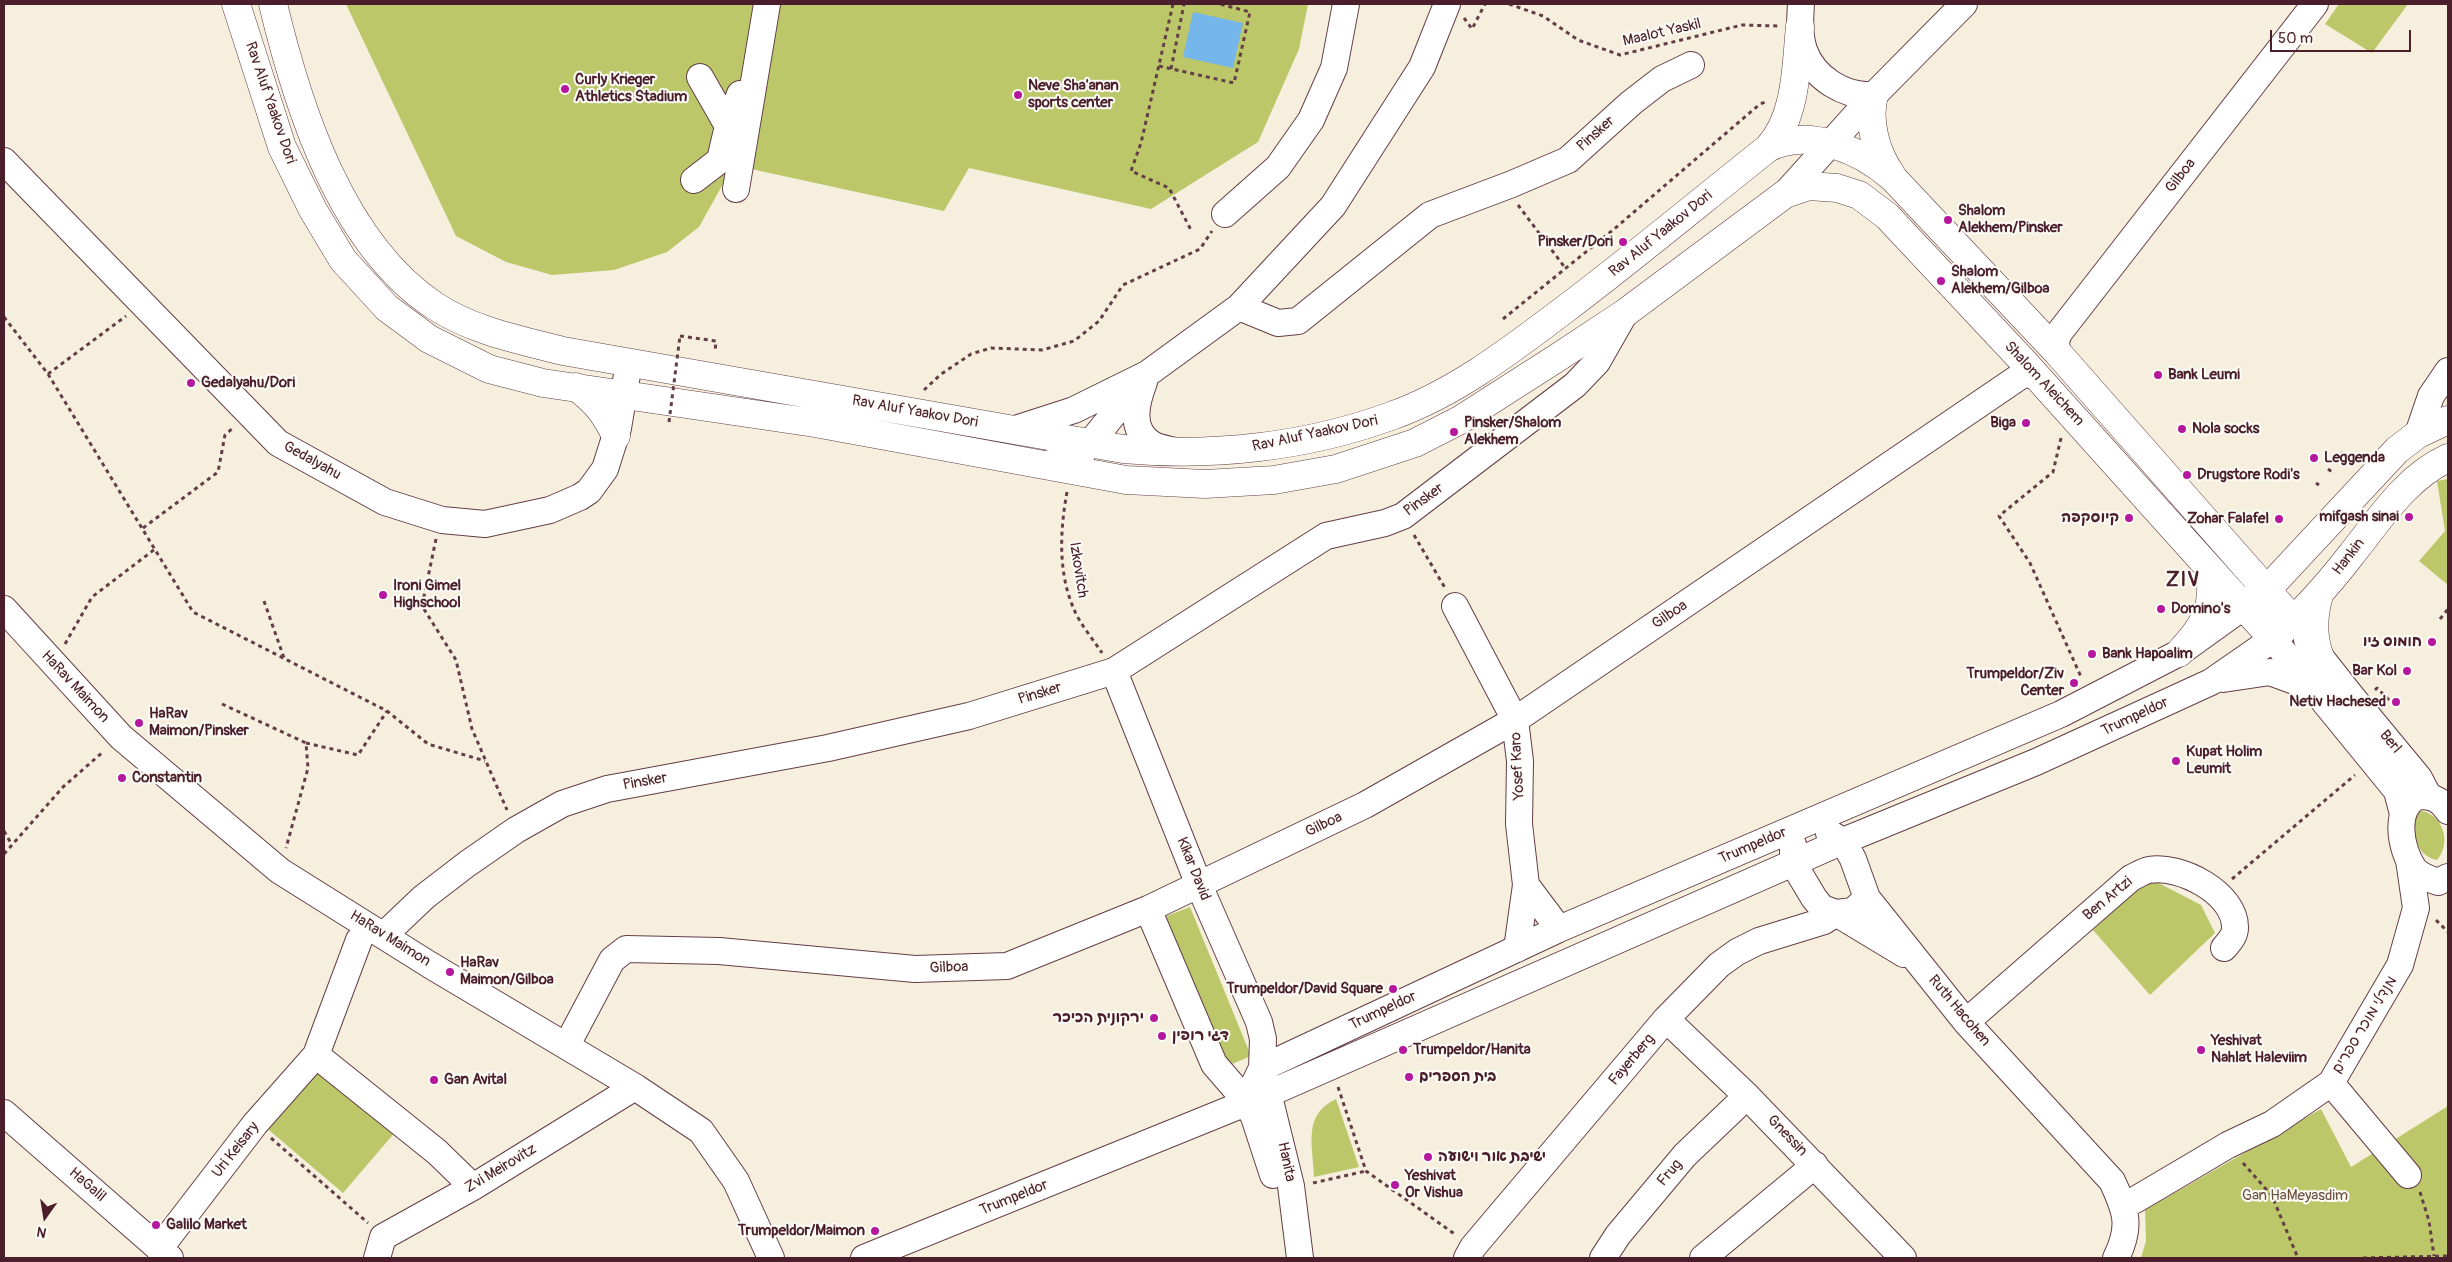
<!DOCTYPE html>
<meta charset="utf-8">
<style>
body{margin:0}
#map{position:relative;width:2452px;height:1262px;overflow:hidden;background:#f7efde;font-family:Pangolin,sans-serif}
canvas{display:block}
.frame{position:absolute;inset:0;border:5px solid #4a1f2b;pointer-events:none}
.north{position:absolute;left:20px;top:1192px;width:50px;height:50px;-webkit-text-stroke:4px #fdfcf7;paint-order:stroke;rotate:193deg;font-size:14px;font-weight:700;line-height:20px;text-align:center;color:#4a1f2b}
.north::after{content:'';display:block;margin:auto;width:18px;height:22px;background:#4a1f2b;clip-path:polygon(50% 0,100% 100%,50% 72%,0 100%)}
.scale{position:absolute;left:2270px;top:30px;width:141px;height:22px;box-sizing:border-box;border:2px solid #4a1f2b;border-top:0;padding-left:6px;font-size:15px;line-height:18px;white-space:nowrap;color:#4a1f2b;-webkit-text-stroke:4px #fdfcf7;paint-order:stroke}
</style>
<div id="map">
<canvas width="2452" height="1262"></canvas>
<div class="frame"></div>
<div class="north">N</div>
<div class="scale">50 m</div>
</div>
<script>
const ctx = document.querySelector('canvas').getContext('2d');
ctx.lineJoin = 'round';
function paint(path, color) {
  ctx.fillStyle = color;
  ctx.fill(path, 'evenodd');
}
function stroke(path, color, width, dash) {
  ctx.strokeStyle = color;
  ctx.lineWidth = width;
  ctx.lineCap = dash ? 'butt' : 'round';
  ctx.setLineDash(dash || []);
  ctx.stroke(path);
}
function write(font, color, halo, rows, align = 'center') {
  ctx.font = font + ' Pangolin,"Playpen Sans Hebrew",sans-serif';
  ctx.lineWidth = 4;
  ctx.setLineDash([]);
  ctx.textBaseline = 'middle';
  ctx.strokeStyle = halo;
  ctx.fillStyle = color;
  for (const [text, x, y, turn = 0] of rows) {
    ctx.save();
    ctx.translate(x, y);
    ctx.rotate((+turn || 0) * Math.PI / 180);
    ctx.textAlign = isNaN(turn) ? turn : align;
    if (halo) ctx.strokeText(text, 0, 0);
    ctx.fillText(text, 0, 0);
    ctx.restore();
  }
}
paint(new Path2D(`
 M346,4H760L728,175L699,227L667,252L614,270L552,275L506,262L456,236Z
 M776,4H1308L1299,49L1258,142L1151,209L969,168L944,211L742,167Z
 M2339,4H2408L2372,53L2325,24Z
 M2448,479V585L2419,561L2445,531L2437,481Z
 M2421,811C2443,814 2452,843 2437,860C2415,855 2415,836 2414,817Z
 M2149,878L2201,905L2215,933L2150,995L2093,930Z
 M1190,907L1251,1056L1225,1067L1164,917Z
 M317,1062L397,1130L343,1193L263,1125Z
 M1336,1099L1359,1167L1314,1177C1313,1146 1302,1115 1336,1099Z
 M2448,1106V1258H2141L2146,1241L2145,1210L2321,1109L2351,1167Z`), '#bbc769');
paint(new Path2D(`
 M1193,12L1243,23L1233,68L1183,57Z`), '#76b7eb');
const minor = new Path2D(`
 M1801,4C1800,19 1799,35 1804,50C1814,78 1844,97 1874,95
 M700,77L728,126L740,94
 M4,161L278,443L385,502L442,520L485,524L550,510L580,497L589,491L605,469L618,428L629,363
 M694,180L720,160L728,126
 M736,189L767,4
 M1785,194L1874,95L1964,4
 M1225,214L1278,167L1311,120L1334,68L1346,4
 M1239,307L1278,323L1298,321L1430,215L1512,184L1568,160L1631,103L1662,79L1691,65
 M2057,352L2056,341L2059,333L2315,4
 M1144,382C1136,403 1129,430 1152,444C1158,448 1168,449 1175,451
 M1012,430L1074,410L1147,374L1239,307L1333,206L1422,67L1447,4
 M2418,434L2431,396L2448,371
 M1045,464L1071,459L1083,452L1137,385
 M1455,606L1515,720L1520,761L1519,824L1526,885L1517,949
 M4,609L121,737L280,871L430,965L635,1087L701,1131L736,1181L771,1258
 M2307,640L2352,697L2419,778L2428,795
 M1114,671L1199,885L1259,1022L1263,1039L1262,1068L1291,1186L1300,1258
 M2223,679L2270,672L2311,687
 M2448,811C2441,800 2432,795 2418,796C2393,808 2400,849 2414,869C2420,876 2429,879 2438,882L2448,877
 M1829,833L1843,841L1853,859L1867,898L1966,1022L2112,1181C2126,1211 2132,1226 2116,1258
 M1793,845V863L1814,898L1822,908L1836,913L1904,954
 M1526,885L1559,929
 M1148,909L1214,1064L1246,1101L1254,1117L1273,1175
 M384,935L424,897L467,864L516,830L562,804L607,789L828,748L969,716L1114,671L1326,536L1385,523L1403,516L1575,385L1597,362L1625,313
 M1666,1019L1747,1096L1903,1258
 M1966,1022L2131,878C2136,876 2143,871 2149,870C2179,864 2236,893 2235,928C2235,936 2229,942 2224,948
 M567,1045L612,960L626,949L719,951L915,969L1007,966L1148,909L1365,805L1515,720L2022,375L2034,374
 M316,1055L437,1152L473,1187
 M1246,1101L1262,1068L1559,929L2061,714L2179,653L2243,607
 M4,1113L170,1258
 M2408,1175L2331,1083L2400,965L2416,908L2409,860
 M2135,1200L2228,1145L2272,1124L2331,1083
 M159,1249L255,1124L316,1055L359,940
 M377,1258L383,1237L473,1187L635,1087
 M864,1258L1268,1094L1843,841L2036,762L2211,682L2273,639L2397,791L2403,814
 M1467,1258L1473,1247L1666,1019L1719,965L1737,952L1759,941L1824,921L1836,913L1853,911L1867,898
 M1603,1258L1618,1235L1685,1155L1747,1096
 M1703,1258L1815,1165`);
const major = new Path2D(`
 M236,4L282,147L313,210L343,260L387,308L429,339L489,369L543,383L815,423L1126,480L1205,484L1274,480L1336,469L1415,443L1460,420L1560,356L1625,313L1785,194L1809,186L1837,188L1859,195L1887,216L2023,361L2273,639C2302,614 2327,586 2351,555C2379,520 2406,477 2448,458
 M273,4C298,108 341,244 435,306C473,331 520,340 563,351L1123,449C1213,457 1306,447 1391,416C1454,394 1511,350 1564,310C1633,258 1700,202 1768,148C1809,127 1861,150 1893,178L2057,352L2294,621
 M1874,95C1867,121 1876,153 1891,174
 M1768,148C1797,117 1796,66 1800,26
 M576,387C596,401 606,415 616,436
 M2319,595C2313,616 2312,637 2320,657
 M2252,599L2275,581L2397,450L2418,434L2448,420
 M2179,653C2205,625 2215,609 2210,570`);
stroke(minor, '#643e46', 28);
stroke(major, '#643e46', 29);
stroke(new Path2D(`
 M1173,4L1141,143L1131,171L1169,188L1191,230
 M1509,4L1543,16L1578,40L1620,55L1742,25L1778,26
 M1464,18L1472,29L1485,4
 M1159,66L1234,83L1250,12L1220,4
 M1171,69L1184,4
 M1518,205L1566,269
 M4,317L48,374L193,612L387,711L428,744L485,761
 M1503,319L1613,230L1760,104L1768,101
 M680,336L716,341L715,352
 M48,374L126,316
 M924,390L940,375L971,354L991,348L1042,350L1074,341L1099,321L1123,285L1200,249L1212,231
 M2061,438L2053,472L1999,516L2030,563L2082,679
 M2340,455L2345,451
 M2338,457L2341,458
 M2328,469L2332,472
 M2316,483L2319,485
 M1067,492C1060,530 1058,571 1073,607C1079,623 1093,639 1102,653
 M143,528L218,472L225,435L233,428
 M1414,535L1445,588
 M436,539L422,606L456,660L472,729L507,810
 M264,601L284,658
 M2440,619L2448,609
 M65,644L92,597L155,549
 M2375,690L2377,688L2389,700
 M222,704L306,743L308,768L286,848
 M306,743L358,755L387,711
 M4,831L12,845
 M4,854L63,787L104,751
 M2232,879L2355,775
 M2436,920L2448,932
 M1338,1087L1366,1171L1456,1235
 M271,1138L368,1223
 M2243,1163L2272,1196L2298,1258
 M1313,1183L1366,1171
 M2420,1192L2429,1221L2434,1256
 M2363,1258L2448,1256`), '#643e46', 3, [4, 4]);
stroke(minor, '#fff', 26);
stroke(major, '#fff', 28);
stroke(new Path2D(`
 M669,422L680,336`), '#643e46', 3, [4, 4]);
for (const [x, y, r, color] of [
 [565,89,5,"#b5179e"],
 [1018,95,5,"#b5179e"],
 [1948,220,5,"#b5179e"],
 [1623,242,5,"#b5179e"],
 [1941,281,5,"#b5179e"],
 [2158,375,5,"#b5179e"],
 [191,383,5,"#b5179e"],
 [2026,423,5,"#b5179e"],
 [2182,429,5,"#b5179e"],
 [1454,432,5,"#b5179e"],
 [2314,458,5,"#b5179e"],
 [2187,475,5,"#b5179e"],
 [2409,517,5,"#b5179e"],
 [2129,518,5,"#b5179e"],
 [2279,519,5,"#b5179e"],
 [383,595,5,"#b5179e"],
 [2161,609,5,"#b5179e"],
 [2432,642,5,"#b5179e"],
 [2092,654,5,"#b5179e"],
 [2407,671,5,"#b5179e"],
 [2074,683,5,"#b5179e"],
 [2396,702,5,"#b5179e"],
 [139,723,5,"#b5179e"],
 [2176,761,5,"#b5179e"],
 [122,778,5,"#b5179e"],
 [450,972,5,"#b5179e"],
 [1393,989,5,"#b5179e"],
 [1154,1018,5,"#b5179e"],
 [1162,1036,5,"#b5179e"],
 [1403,1050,5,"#b5179e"],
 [2201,1050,5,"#b5179e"],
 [1409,1077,5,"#b5179e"],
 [434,1080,5,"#b5179e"],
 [1428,1157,5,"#b5179e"],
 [1395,1185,5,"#b5179e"],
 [156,1225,5,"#b5179e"],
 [875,1231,5,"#b5179e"]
]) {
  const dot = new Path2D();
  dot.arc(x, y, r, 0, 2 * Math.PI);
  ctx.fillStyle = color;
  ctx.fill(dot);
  stroke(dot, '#fdfcf7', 2);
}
write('15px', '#4a1f2b', '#fdfcf7', [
 ["Maalot Yaskil",1662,33,-13],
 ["Rav Aluf Yaakov Dori",270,103,71],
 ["Pinsker",1596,134,-42],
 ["Gilboa",2181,176,-52],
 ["Rav Aluf Yaakov Dori",1661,234,-39],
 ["Shalom Aleichem",2044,384,47],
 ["Rav Aluf Yaakov Dori",915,412,10],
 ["Rav Aluf Yaakov Dori",1315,434,-12],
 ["Gedalyahu",312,461,29],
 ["Pinsker",1424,500,-36],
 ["Hankin",2349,557,-52],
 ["Izkovitch",1078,570,81],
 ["Gilboa",1670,615,-34],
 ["HaRav Maimon",75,687,47],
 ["Pinsker",1040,694,-17],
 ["Trumpeldor",2135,717,-25],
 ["Berl",2390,742,50],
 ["Yosef Karo",1518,766,-93],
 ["Pinsker",645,782,-10],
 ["Gilboa",1324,825,-26],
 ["Trumpeldor",1753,846,-23],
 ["Kikar David",1193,869,68],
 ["Ben Artzi",2108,899,-40],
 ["HaRav Maimon",390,939,32],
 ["Gilboa",949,968,-2],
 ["Trumpeldor",1383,1011,-25],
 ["Ruth Hacohen",1959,1011,50],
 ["מנדלי מוכר ספרים",2365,1025,-59],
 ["Fayerberg",1632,1060,-50],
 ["Gnessin",1787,1136,46],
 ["Uri Keisary",236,1150,-52],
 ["Hanita",1286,1162,78],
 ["Zvi Meirovitz",501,1169,-31],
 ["Frug",1670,1173,-50],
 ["HaGalil",87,1185,41],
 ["Trumpeldor",1014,1198,-22]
]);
write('bold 15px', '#4a1f2b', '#fdfcf7', [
 ["Curly Krieger",575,80],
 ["Athletics Stadium",575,97],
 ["Neve Sha'anan",1028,86],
 ["sports center",1028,103],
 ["Shalom",1958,211],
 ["Alekhem/Pinsker",1958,228],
 ["Pinsker/Dori",1613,242,"right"],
 ["Shalom",1951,272],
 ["Alekhem/Gilboa",1951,289],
 ["Bank Leumi",2168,375],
 ["Gedalyahu/Dori",201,383],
 ["Pinsker/Shalom",1464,423],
 ["Alekhem",1464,440],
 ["Biga",2016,423,"right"],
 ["Nola socks",2192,429],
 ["Leggenda",2324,458],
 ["Drugstore Rodi's",2197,475],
 ["mifgash sinai",2399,517,"right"],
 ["קיוסקפה",2119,518,"right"],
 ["Zohar Falafel",2269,519,"right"],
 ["Ironi Gimel",393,586],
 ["Highschool",393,603],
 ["Domino's",2171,609],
 ["חומוס זיו",2422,642,"right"],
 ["Bank Hapoalim",2102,654],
 ["Bar Kol",2397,671,"right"],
 ["Trumpeldor/Ziv",2064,674,"right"],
 ["Center",2064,691,"right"],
 ["Netiv Hachesed",2386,702,"right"],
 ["HaRav",149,714],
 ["Maimon/Pinsker",149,731],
 ["Kupat Holim",2186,752],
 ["Leumit",2186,769],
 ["Constantin",132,778],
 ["HaRav",460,963],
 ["Maimon/Gilboa",460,980],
 ["Trumpeldor/David Square",1383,989,"right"],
 ["ירקונית הכיכר",1144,1018,"right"],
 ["דגי רופין",1172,1036],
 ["Yeshivat",2211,1041],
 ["Nahlat Haleviim",2211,1058],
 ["Trumpeldor/Hanita",1413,1050],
 ["בית הספרים",1419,1077],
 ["Gan Avital",444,1080],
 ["ישיבת אור וישועה",1438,1157],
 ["Yeshivat",1405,1176],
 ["Or Vishua",1405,1193],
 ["Galilo Market",166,1225],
 ["Trumpeldor/Maimon",865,1231,"right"]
], 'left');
write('15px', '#6c513e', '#fdfcf7', [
 ["Gan HaMeyasdim",2295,1196]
]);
ctx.letterSpacing = '1px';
write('bold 20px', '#4a1f2b', '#fdfcf7', [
 ["ZIV",2183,581]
]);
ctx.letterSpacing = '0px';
</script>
